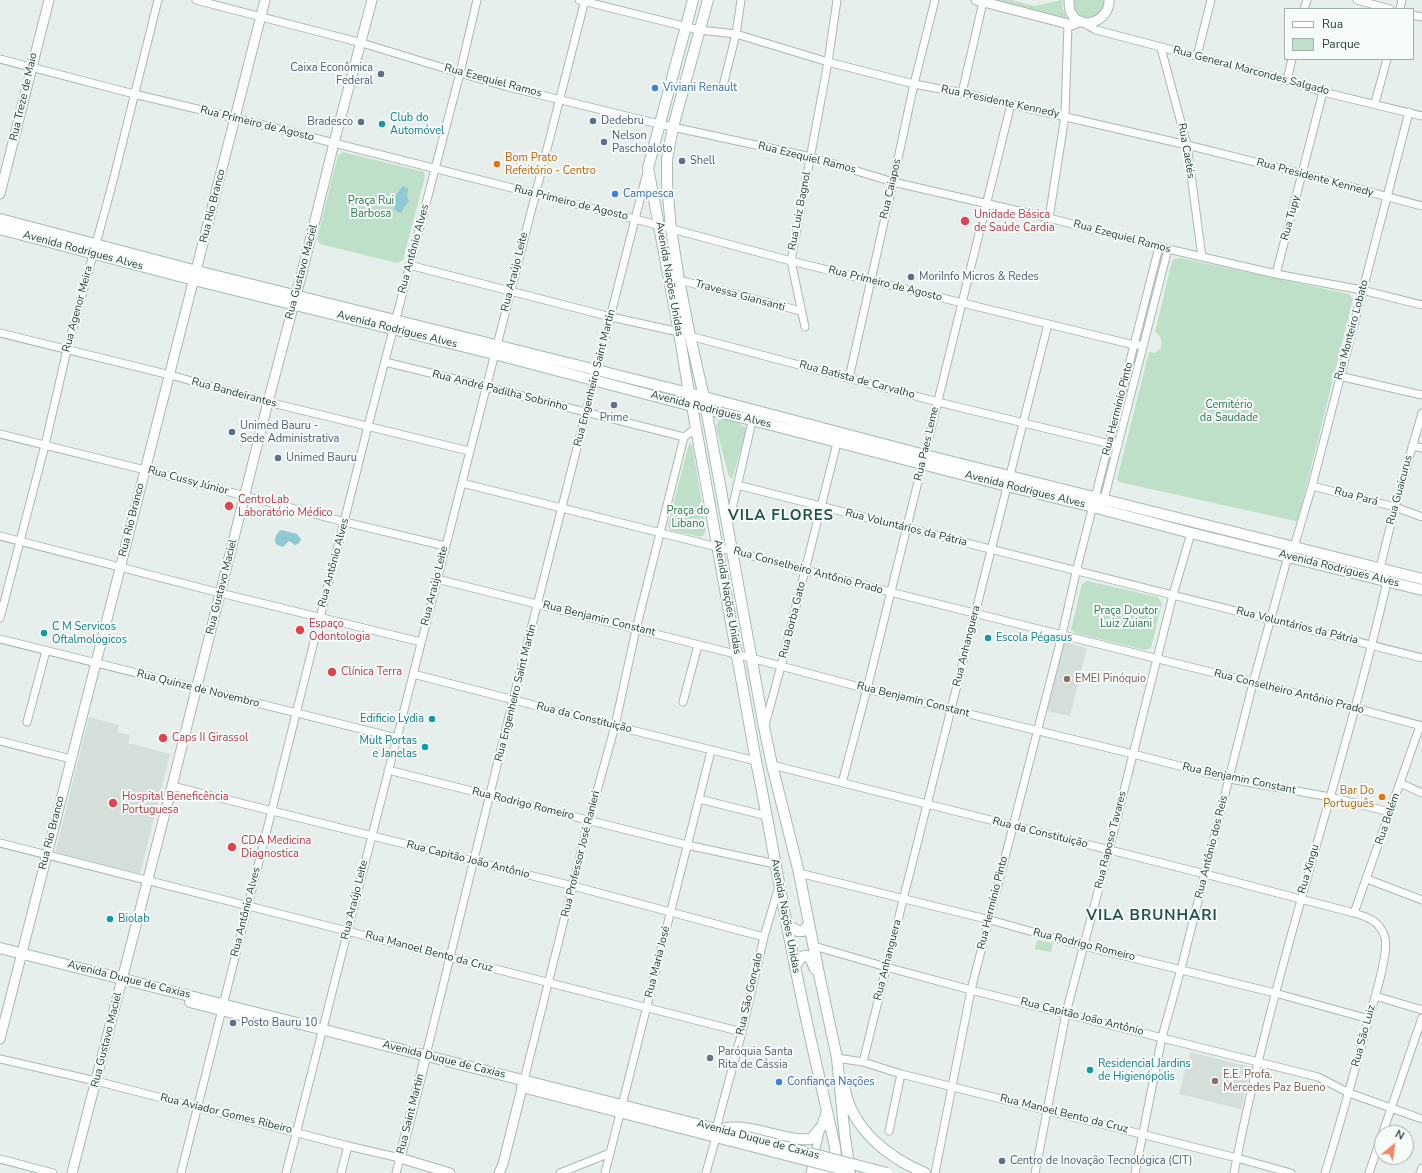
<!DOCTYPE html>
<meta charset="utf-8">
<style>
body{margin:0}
#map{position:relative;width:1422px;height:1173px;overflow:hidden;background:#e6efeb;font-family:"Nunito Sans",sans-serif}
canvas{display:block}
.legend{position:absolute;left:1284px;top:8px;width:130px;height:52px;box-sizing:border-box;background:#f7fbf9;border:1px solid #a3b1ad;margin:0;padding:5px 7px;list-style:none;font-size:12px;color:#24423a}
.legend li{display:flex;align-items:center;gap:8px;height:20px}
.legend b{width:20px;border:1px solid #a3b1ad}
.north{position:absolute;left:1374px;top:1125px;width:40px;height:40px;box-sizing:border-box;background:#f7fbf9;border:1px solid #a3b1ad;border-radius:50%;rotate:29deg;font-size:11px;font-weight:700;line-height:16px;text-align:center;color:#24423a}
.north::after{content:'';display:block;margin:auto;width:14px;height:18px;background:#f4845f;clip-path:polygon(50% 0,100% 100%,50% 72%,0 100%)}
</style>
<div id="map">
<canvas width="1422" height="1173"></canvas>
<ul class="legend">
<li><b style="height:5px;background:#fff"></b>Rua</li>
<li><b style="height:11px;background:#bfe0c8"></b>Parque</li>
</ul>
<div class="north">N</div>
</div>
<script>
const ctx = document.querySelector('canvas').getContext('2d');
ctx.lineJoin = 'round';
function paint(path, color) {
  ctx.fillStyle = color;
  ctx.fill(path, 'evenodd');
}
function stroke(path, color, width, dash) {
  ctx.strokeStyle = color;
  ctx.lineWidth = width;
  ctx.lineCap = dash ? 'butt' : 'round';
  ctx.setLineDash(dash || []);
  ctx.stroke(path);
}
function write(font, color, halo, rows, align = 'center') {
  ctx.font = font + ' "Nunito Sans",sans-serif';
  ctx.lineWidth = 4;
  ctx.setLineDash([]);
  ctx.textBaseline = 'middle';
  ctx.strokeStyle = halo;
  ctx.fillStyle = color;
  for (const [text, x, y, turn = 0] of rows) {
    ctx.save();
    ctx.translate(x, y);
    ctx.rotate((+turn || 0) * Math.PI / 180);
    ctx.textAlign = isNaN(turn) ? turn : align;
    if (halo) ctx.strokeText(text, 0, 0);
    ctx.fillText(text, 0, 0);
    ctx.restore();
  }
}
paint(new Path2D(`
 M1064,642L1087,648L1070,716L1047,711Z
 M89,717L119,725L117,732L130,735L128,743L170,754L140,874L55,853Z
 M1190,1052L1251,1067L1241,1109L1179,1094Z`), '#d4dfda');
paint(new Path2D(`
 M992,0H1011L1034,6L1062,0L1063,9L1067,19Z
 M1074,0H1104C1106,23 1072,24 1074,0Z
 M343,152L424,172L425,177L403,260L397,263L320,244L317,239L338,155Z
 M1180,258L1349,294L1353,299L1298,520L1295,521L1119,482L1117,479L1149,352L1155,353L1161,348C1162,340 1162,337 1155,332L1172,261L1174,259Z
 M719,420C727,419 739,422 745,427L746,430L733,477L732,479L729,477L716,427Z
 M689,444H692L693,449L706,529L704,535L701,537L670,530L668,524Z
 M1087,581L1158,597L1162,603L1151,648L1145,650L1075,633L1071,630L1082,584Z
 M1037,940L1053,943L1051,952L1035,949Z`), '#bfe0c8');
paint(new Path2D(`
 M403,186L408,189L407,195L409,202L404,207L402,212C398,213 396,212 394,208L396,204L393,199Z
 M281,530L297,534L301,539C300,543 298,544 295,545L289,541L283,547L277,545C273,539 276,534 281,530Z`), '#8ec9d4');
const minor = new Path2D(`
 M196,0L362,43L460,73L508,87L659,124L811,157L893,182L1049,218L1168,249L1276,274L1362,290L1422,305
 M579,0L699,30L736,34L828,62L914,84L962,93L1187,145L1303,174L1422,206
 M1357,0L1390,9
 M1304,9L1307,0
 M1400,9L1402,0
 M1413,15L1422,17
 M1082,22L1096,30L1287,80L1323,92L1422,116
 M1161,48L1187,145L1202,257
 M1197,56L1211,0
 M0,59L134,94L235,118L635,219L791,261L1134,345H1143
 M1287,80L1292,59
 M723,86L736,34L741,0
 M962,93L983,2
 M1375,103L1387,59
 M1049,218L1065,116L1068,24
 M409,265L611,317L679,332
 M1276,274L1323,92
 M679,280L801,311
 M805,327L791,261L828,62L837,0
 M0,333L170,375L268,402L469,451
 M690,336L938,402L1118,446
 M385,362C485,386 584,412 684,437
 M1339,376L1422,395
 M849,378L893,182L914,84L935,0
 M0,434L145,470L345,522L445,546
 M1412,446L1422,448
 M462,483L717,547L890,592L1355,708L1422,726
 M737,485L1422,658
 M1312,486L1395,507L1422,517
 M1103,503L1168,249
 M729,522L753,417
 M0,536L220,593L421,642
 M437,579L751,658L867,689L1133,754L1230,779L1330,797L1390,812
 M0,618L45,445L67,350L112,185L158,0
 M0,639L397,738
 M413,674L615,726L756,761
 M683,702L698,645
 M27,722L46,651
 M765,725L781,666L837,443
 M0,741L71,759
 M772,765L1205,874L1354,913C1368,917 1381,922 1385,938C1389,954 1374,1000 1369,1018C1355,1070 1341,1121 1325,1173
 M388,770L687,845L775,864
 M842,783L867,689L1011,104
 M1400,783L1422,793
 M172,786L573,886L764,937
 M699,799L767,816
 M0,843L347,931L742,1032
 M799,873L990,920L1084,946L1275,993L1369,1019
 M1367,879L1422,900
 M1354,913L1420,726
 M814,946L886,967L971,990L1318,1077L1349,1093L1422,1119
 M1375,996L1422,1010
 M426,1055L513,700L647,172
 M837,1058L863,1062L901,1074L1237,1158L1291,1173
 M0,1059L96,1081L348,1146L400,1158L396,1173
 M863,1062L903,900L1048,324
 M524,1080L589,820L615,726L636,629L684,437L696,428
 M716,1129L742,1032L764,937L779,886
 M889,1131L901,1074
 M0,1159L53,1173
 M181,1173L368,426L460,73L477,0
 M286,1173L585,0
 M341,1173L348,1146
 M560,1173L610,1153
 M605,1173L711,751
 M706,1173L716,1137
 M810,1173L821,1128
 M935,1173L971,990L1062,635L1076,572L1159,247
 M1035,1173L1066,1013L1109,850L1173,595L1191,533
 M1135,1173L1162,1037L1181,969L1253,683L1288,556L1294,547L1312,486L1409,112
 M1234,1173C1272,973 1341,780 1387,582L1380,568L1395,507L1422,413
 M1369,1173L1422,1018
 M1420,1173L1422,1168`);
const tertiary = new Path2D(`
 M976,0L1072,25L1081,21
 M1069,0C1069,4 1069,9 1071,13C1081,32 1110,21 1109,0
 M0,194L49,0
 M0,1039L265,0
 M426,1055L400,1158L450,1173
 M72,1173L172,786L268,402L302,273L334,143L372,0
 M499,1173L503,1164L524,1080`);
const secondary = new Path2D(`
 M693,0L648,168L679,332L689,393L692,406L756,761C770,829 781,898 795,966C807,1027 822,1087 835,1147L837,1168
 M708,0L673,127L667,159V184L671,229L679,280L690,336L704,397L764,727L772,765L799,873L819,974L837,1058L845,1138L850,1171
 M0,219L197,271L689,393L925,455L1422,579
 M0,229L194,280L494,354L692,406L752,420L1007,486L1093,507L1191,533L1422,590
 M787,925L798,931H803L809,924
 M0,948L748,1137
 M795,967C798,960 805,950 811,960C813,963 813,966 815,969
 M190,1002L248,1017
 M522,1087L747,1145
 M845,1090C853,1130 889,1158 925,1173
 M726,1128C755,1124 784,1142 811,1139L822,1126L827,1112
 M815,1173L821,1171L827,1173`);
stroke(minor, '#a8b8b2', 9);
stroke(tertiary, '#a8b8b2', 11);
stroke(secondary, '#a4bbb3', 12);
stroke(minor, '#fff', 7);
stroke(tertiary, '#fff', 9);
stroke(secondary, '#fff', 10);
const secondaryBridge = new Path2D(`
 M748,1137L887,1173
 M747,1145L849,1171`);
stroke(secondaryBridge, '#a4bbb3', 12, []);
stroke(secondaryBridge, '#fff', 10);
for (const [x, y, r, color] of [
 [381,74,4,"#5c6f8a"],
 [655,88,4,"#3f7fe0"],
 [593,121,4,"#5c6f8a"],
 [361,122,4,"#5c6f8a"],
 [382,124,4,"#0f9aa8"],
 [604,142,4,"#5c6f8a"],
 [682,161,4,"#5c6f8a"],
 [497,164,4,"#e8710a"],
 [615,194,4,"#3f7fe0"],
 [965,221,5,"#e0444e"],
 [911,277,4,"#5c6f8a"],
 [614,405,4,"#5c6f8a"],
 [232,432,4,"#5c6f8a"],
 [278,458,4,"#5c6f8a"],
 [229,506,5,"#e0444e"],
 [300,630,5,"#e0444e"],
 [44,633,4,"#0f9aa8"],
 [988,638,4,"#0f9aa8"],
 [332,672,5,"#e0444e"],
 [1067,679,4,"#8d6e63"],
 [432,719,4,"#0f9aa8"],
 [163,738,5,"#e0444e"],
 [425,747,4,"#0f9aa8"],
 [1382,797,4,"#e8710a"],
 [113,803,5,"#e0444e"],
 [232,847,5,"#e0444e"],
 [110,919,4,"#0f9aa8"],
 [233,1023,4,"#5c6f8a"],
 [710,1058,4,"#6b7280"],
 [1090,1070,4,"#0f9aa8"],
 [1215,1081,4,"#8d6e63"],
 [779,1082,4,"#3f7fe0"],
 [1002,1161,4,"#5c6f8a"]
]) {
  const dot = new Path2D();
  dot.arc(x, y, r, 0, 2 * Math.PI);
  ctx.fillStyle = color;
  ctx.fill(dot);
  stroke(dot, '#f7fbf9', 1.5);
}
write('11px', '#4e5e75', '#f7fbf9', [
 ["Caixa Econômica",373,68,"right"],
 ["Federal",373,81,"right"],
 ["Dedebru",601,121],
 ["Bradesco",353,122,"right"],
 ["Nelson",612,136],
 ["Paschoaloto",612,149],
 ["Shell",690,161],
 ["MoriInfo Micros & Redes",919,277],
 ["Prime",614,418,"center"],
 ["Unimed Bauru -",240,426],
 ["Sede Administrativa",240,439],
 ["Unimed Bauru",286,458],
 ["Posto Bauru 10",241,1023],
 ["Centro de Inovação Tecnológica (CIT)",1010,1161]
], 'left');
write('11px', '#24423a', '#f7fbf9', [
 ["Rua General Marcondes Salgado",1251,71,15],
 ["Rua Ezequiel Ramos",493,81,15],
 ["Rua Treze de Maio",24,97,-77],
 ["Rua Presidente Kennedy",1000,102,12],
 ["Rua Primeiro de Agosto",257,124,14],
 ["Rua Caetés",1186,151,80],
 ["Rua Ezequiel Ramos",807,158,14],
 ["Rua Presidente Kennedy",1315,178,15],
 ["Rua Caiapos",891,189,-77],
 ["Rua Primeiro de Agosto",571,203,14],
 ["Rua Rio Branco",213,206,-76],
 ["Rua Luiz Bagnol",800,211,-79],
 ["Rua Tupy",1291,218,-75],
 ["Rua Ezequiel Ramos",1122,237,15],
 ["Rua Antônio Alves",414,249,-75],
 ["Avenida Rodrigues Alves",83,251,15],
 ["Rua Gustavo Maciel",302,272,-75],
 ["Rua Araújo Leite",515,272,-76],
 ["Avenida Nações Unidas",669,279,80],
 ["Rua Primeiro de Agosto",885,284,14],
 ["Travessa Giansanti",740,296,15],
 ["Rua Agenor Meira",78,309,-75],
 ["Avenida Rodrigues Alves",397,330,14],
 ["Rua Monteiro Lobato",1352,330,-75],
 ["Rua Engenheiro Saint Martin",595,378,-76],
 ["Rua Batista de Carvalho",857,380,15],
 ["Rua André Padilha Sobrinho",500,391,14],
 ["Rua Bandeirantes",234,393,15],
 ["Rua Hermínio Pinto",1118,409,-76],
 ["Avenida Rodrigues Alves",711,410,14],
 ["Rua Paes Leme",927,444,-77],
 ["Rua Cussy Júnior",188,481,15],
 ["Avenida Rodrigues Alves",1025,490,14],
 ["Rua Guaicurus",1400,490,-75],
 ["Rua Pará",1356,497,15],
 ["Rua Rio Branco",132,520,-76],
 ["Rua Voluntários da Pátria",906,528,14],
 ["Rua Antônio Alves",334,563,-75],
 ["Avenida Rodrigues Alves",1339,569,14],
 ["Rua Conselheiro Antônio Prado",808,571,15],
 ["Rua Araújo Leite",435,586,-76],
 ["Rua Gustavo Maciel",222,587,-76],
 ["Avenida Nações Unidas",727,597,80],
 ["Rua Benjamin Constant",599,619,14],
 ["Rua Borba Gato",793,620,-76],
 ["Rua Voluntários da Pátria",1297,626,14],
 ["Rua Anhanguera",967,646,-76],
 ["Rua Quinze de Novembro",198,689,14],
 ["Rua Conselheiro Antônio Prado",1289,692,14],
 ["Rua Engenheiro Saint Martin",516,693,-76],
 ["Rua Benjamin Constant",913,700,14],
 ["Rua da Constituição",584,718,14],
 ["Rua Benjamin Constant",1239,779,12],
 ["Rua Rodrigo Romeiro",523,804,14],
 ["Rua Belém",1388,819,-71],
 ["Rua Rio Branco",52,833,-76],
 ["Rua da Constituição",1040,833,14],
 ["Rua Raposo Tavares",1111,840,-76],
 ["Rua Antônio dos Reis",1212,847,-76],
 ["Rua Professor José Ranieri",581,854,-76],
 ["Rua Capitão João Antônio",468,860,14],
 ["Rua Xingu",1309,869,-74],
 ["Rua Araújo Leite",355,900,-76],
 ["Rua Hermínio Pinto",993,903,-76],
 ["Rua Antônio Alves",246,912,-76],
 ["Avenida Nações Unidas",785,916,79],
 ["Rua Rodrigo Romeiro",1084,945,14],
 ["Rua Manoel Bento da Cruz",429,952,15],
 ["Rua Anhanguera",888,960,-76],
 ["Rua Maria José",658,962,-76],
 ["Avenida Duque de Caxias",129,980,14],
 ["Rua São Gonçalo",750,994,-77],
 ["Rua Capitão João Antônio",1082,1017,14],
 ["Rua São Luiz",1364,1036,-75],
 ["Rua Gustavo Maciel",107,1040,-76],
 ["Avenida Duque de Caxias",444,1060,14],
 ["Rua Aviador Gomes Ribeiro",226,1114,14],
 ["Rua Saint Martin",411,1114,-76],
 ["Rua Manoel Bento da Cruz",1064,1114,14],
 ["Avenida Duque de Caxias",758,1140,15]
]);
write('11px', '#366cbe', '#f7fbf9', [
 ["Viviani Renault",663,88],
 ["Campesca",623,194],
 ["Confiança Nações",787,1082]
], 'left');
write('11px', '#0d838f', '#f7fbf9', [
 ["Club do",390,118],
 ["Automóvel",390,131],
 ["C M Servicos",52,627],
 ["Oftalmologicos",52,640],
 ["Escola Pégasus",996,638],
 ["Edificio Lydia",424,719,"right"],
 ["Mult Portas",417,741,"right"],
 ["e Janelas",417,754,"right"],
 ["Biolab",118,919],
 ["Residencial Jardins",1098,1064],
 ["de Higienópolis",1098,1077]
], 'left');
write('11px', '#c56008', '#f7fbf9', [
 ["Bom Prato",505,158],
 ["Refeitório - Centro",505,171],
 ["Bar Do",1374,791,"right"],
 ["Português",1374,804,"right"]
], 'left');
write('11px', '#2d7a4b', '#f7fbf9', [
 ["Praça Rui",371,201],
 ["Barbosa",371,214],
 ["Cemitério",1229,405],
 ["da Saudade",1229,418],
 ["Praça do",688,511],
 ["Libano",688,524],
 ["Praça Doutor",1126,611],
 ["Luiz Zuiani",1126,624]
]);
write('11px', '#be3a42', '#f7fbf9', [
 ["Unidade Básica",974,215],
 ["de Saúde Cardia",974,228],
 ["CentroLab",238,500],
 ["Laboratório Médico",238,513],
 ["Espaço",309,624],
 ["Odontologia",309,637],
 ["Clínica Terra",341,672],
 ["Caps II Girassol",172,738],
 ["Hospital Beneficência",122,797],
 ["Portuguesa",122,810],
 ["CDA Medicina",241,841],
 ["Diagnostica",241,854]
], 'left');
write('11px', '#785e54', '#f7fbf9', [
 ["EMEI Pinóquio",1075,679],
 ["E.E. Profa.",1223,1075],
 ["Mercedes Paz Bueno",1223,1088]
], 'left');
write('11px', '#5b616d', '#f7fbf9', [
 ["Paróquia Santa",718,1052],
 ["Rita de Cássia",718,1065]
], 'left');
ctx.letterSpacing = '1px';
write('bold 15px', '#1f5548', '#f7fbf9', [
 ["VILA FLORES",781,516],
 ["VILA BRUNHARI",1152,916]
]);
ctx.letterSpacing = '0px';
</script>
